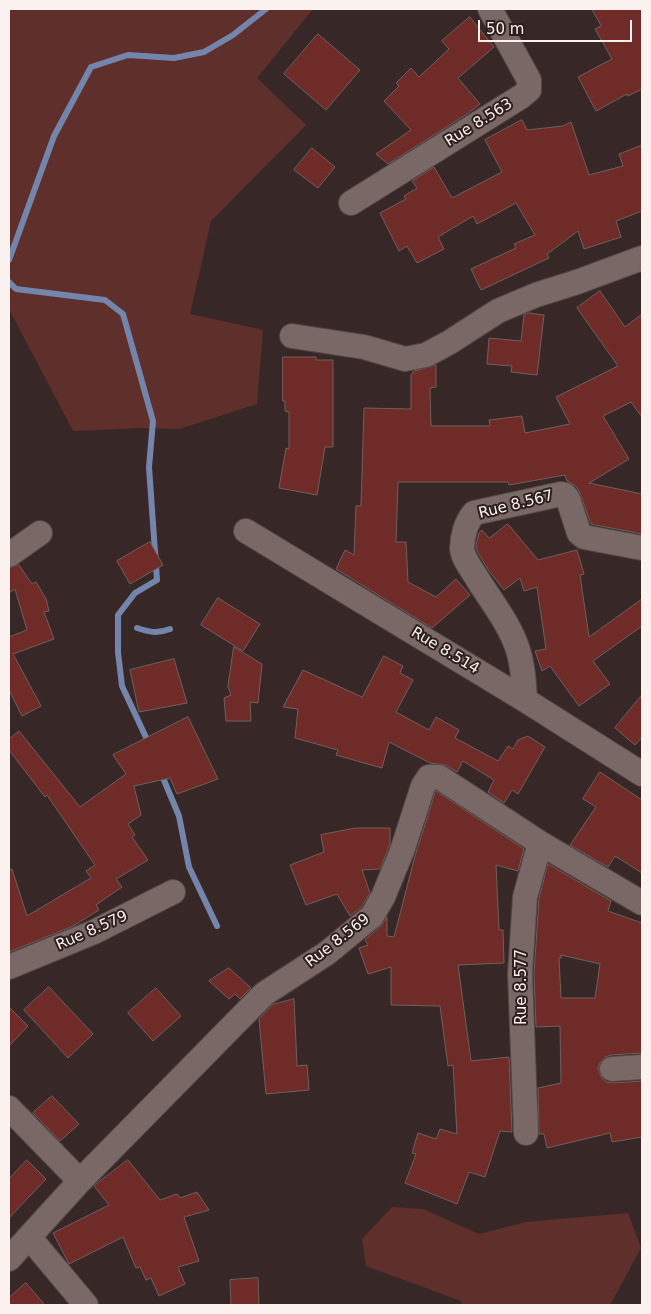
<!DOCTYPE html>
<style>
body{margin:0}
#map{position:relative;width:651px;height:1314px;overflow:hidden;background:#372827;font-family:"DejaVu Sans",sans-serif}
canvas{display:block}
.frame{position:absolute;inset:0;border:10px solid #fbf1ef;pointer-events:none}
.scale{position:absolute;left:478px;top:20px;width:154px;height:22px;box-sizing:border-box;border:2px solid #fbf1ef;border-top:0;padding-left:6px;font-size:15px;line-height:18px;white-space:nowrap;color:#fbf1ef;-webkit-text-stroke:4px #2c1f1d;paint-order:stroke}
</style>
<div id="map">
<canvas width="651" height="1314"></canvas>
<div class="frame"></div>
<div class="scale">50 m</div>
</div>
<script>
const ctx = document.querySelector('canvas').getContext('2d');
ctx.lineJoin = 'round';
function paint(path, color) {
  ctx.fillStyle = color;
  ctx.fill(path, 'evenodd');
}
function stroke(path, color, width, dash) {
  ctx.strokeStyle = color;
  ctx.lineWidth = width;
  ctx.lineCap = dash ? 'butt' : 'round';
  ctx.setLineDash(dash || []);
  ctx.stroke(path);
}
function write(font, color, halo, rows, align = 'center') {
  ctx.font = font + ' "DejaVu Sans",sans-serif';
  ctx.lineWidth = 4;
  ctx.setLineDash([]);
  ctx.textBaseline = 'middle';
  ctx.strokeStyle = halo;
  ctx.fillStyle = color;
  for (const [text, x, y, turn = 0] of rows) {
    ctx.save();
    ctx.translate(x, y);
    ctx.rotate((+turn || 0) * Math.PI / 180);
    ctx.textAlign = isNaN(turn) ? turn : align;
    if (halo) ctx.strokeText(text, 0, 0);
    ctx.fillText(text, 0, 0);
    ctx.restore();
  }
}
paint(new Path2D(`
 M9,9H313L257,78L306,125L211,221L190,314L263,330L257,404L179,429L139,428L73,431L9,309Z
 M392,1207L423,1209L479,1234L526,1222L628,1213L641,1248L610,1305H462L461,1301L366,1266L362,1239Z`), '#5f2f2b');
stroke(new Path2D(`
 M9,260L54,136L91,67L128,55L174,58L204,52L233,35L266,9
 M9,282L16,289L105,300L123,314L153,421L149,467L157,580L135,593L118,615V652L122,686L150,746
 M137,628C149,632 157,634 170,629
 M161,773L179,816L189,867L217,926`), '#7485ac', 6);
const building = new Path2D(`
 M592,9H642V89L628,96L627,94L596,111L578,77L612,59L595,29L601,26Z
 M470,17L494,47L458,78L480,104L467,114L388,164L376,154L411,130L384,101L399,86L396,83L411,68L419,77L449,49L442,41Z
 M318,34L360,70L326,110L284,74Z
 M522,120L527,130L563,126L571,122L589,175L623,166L619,154L642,145V211L616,221L621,237L584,249L578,231L547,254L549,258L481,290L471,269L516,248L514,244L535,235L516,203L477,224L473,216L438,237L444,249L417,263L407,246L399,251L380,213L406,199L404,196L417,188L412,181L434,167L452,198L502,172L485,140Z
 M312,148L335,167L318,188L294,170Z
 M600,291L625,327L642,314V417L631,402L603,416L629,459L589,483L642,494V534L591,524L579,491L576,486L567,481L565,475L509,485L508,482H398L396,542H406L408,582L436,597L456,579L470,595L432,628L336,569L345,550L354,555L356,506H361L364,408L411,409V375L414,371L436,365V387L430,388L431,426H490L489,420L522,416L525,433L570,424L556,397L618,366L577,308Z
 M529,313L544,315L537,375L511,372L512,366L487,364L489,338L521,341L524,315Z
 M283,357H316V360H333V447H325L317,495L279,488L286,448L289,449V412L285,411V401H283Z
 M508,524L538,560L577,550L584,574L580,575L589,637L642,599V626L593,661L610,684L579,706L550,666L542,671L535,651L546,649L537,587L524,591L520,578L504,590L489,571L477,551L476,545L479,533L482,530L489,538Z
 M150,542L163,565L130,584L117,561Z
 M19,565L32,584L36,582L46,599L49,611L44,612L54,639L13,654L41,706L22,716L9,690V637L27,630L15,589L9,593V568Z
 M218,598L260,624L243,651L201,625Z
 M234,647L262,664L258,703L250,702L251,721H226L224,698L231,695L228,687Z
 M384,656L403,666L400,673L413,680L396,712L429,730L436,717L459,730L455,738L498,761L508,746L513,749L518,740L528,736L545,747L518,794L512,790L504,803L488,792L494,780L463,761L457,772L446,765L430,763L389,742L382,768L336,755L338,750L295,738L298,709L283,707L303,670L362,697Z
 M174,659L187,703L139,712L130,670Z
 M642,695V737L635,745L615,728Z
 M188,717L218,779L177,794L170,778L134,786L141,815L128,824L135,835L132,837L148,860L116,879L122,887L96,905L99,910L73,926L9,952V870L12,869L27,916L91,878L86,871L95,865L47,795L45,797L9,750V739L19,731L80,807L126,774L113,755Z
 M600,772L642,800V873L615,856L608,867L570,845L596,807L583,799Z
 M436,791L524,849L518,871L496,865L499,930H503L504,963L458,965L471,1061L509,1057L512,1132L500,1131L485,1177L469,1172L457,1204L405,1183L416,1154L412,1153L418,1133L436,1139L440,1129L457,1134L453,1065L448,1066L440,1006L391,1005V967L368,974L359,948L368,945L365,940L381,926L387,917V936L394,937L415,856Z
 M356,828H390V844L380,869L362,870L370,893L361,907L350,916L337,894L306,905L290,865L324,852L321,835Z
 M548,864L611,901L608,911L642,923V1053L611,1055L605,1057L600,1063L598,1069L601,1077L606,1082L613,1083L642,1081V1137L612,1142L610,1133L547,1148L544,1134H539L538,1088L561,1083L560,1026L536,1027L534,974L539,899ZM561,955L600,964L595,998H561L559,958H561Z
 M229,968L251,988L240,999L235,994L229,999L209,981Z
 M49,987L93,1034L68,1058L24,1010Z
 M156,988L181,1016L153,1041L128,1013Z
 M294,999L297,1066L307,1065L309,1090L266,1094L259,1019L272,1005Z
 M9,1007L28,1026L9,1046Z
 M52,1096L79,1124L60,1141L33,1113Z
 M27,1160L46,1179L9,1218V1179Z
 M128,1160L160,1200L177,1194L180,1198L197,1192L209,1210L184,1217L199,1261L178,1267L185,1284L159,1296L151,1278L146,1280L140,1267L136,1268L123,1237L69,1264L53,1233L109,1205L94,1186Z
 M258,1278L259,1305H231L230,1280Z
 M26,1283L45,1305H9V1298Z`);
paint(building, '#6f2b27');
stroke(building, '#705f5d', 1);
const minor = new Path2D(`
 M351,203L522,96L529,90V80L490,9
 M292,336L364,347L405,359L426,355L450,342L498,311L536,295L577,282L642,258
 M246,531L525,700L642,774
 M9,555L40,533
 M525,700C524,683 523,666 518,650C510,625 492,602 478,580C473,571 463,559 462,549C462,537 466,522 474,513L561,494L565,495L568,499L579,533L584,537L642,548
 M9,967L94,932L173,892
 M612,1069L642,1067
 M9,1108L80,1181
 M526,1133L520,974L525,897L540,843
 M29,1237L86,1305
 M9,1259L80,1181L264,994L327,953L372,916L383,897L402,851L423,786L429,777H439L540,843L642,903`);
stroke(minor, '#534746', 26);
stroke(minor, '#796866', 24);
write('15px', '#fbf1ef', '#2c1f1d', [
 ["Rue 8.563",479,123,-32],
 ["Rue 8.567",516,505,-14],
 ["Rue 8.514",445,651,31],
 ["Rue 8.579",92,931,-24],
 ["Rue 8.569",338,941,-38],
 ["Rue 8.577",522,987,-90]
]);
</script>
